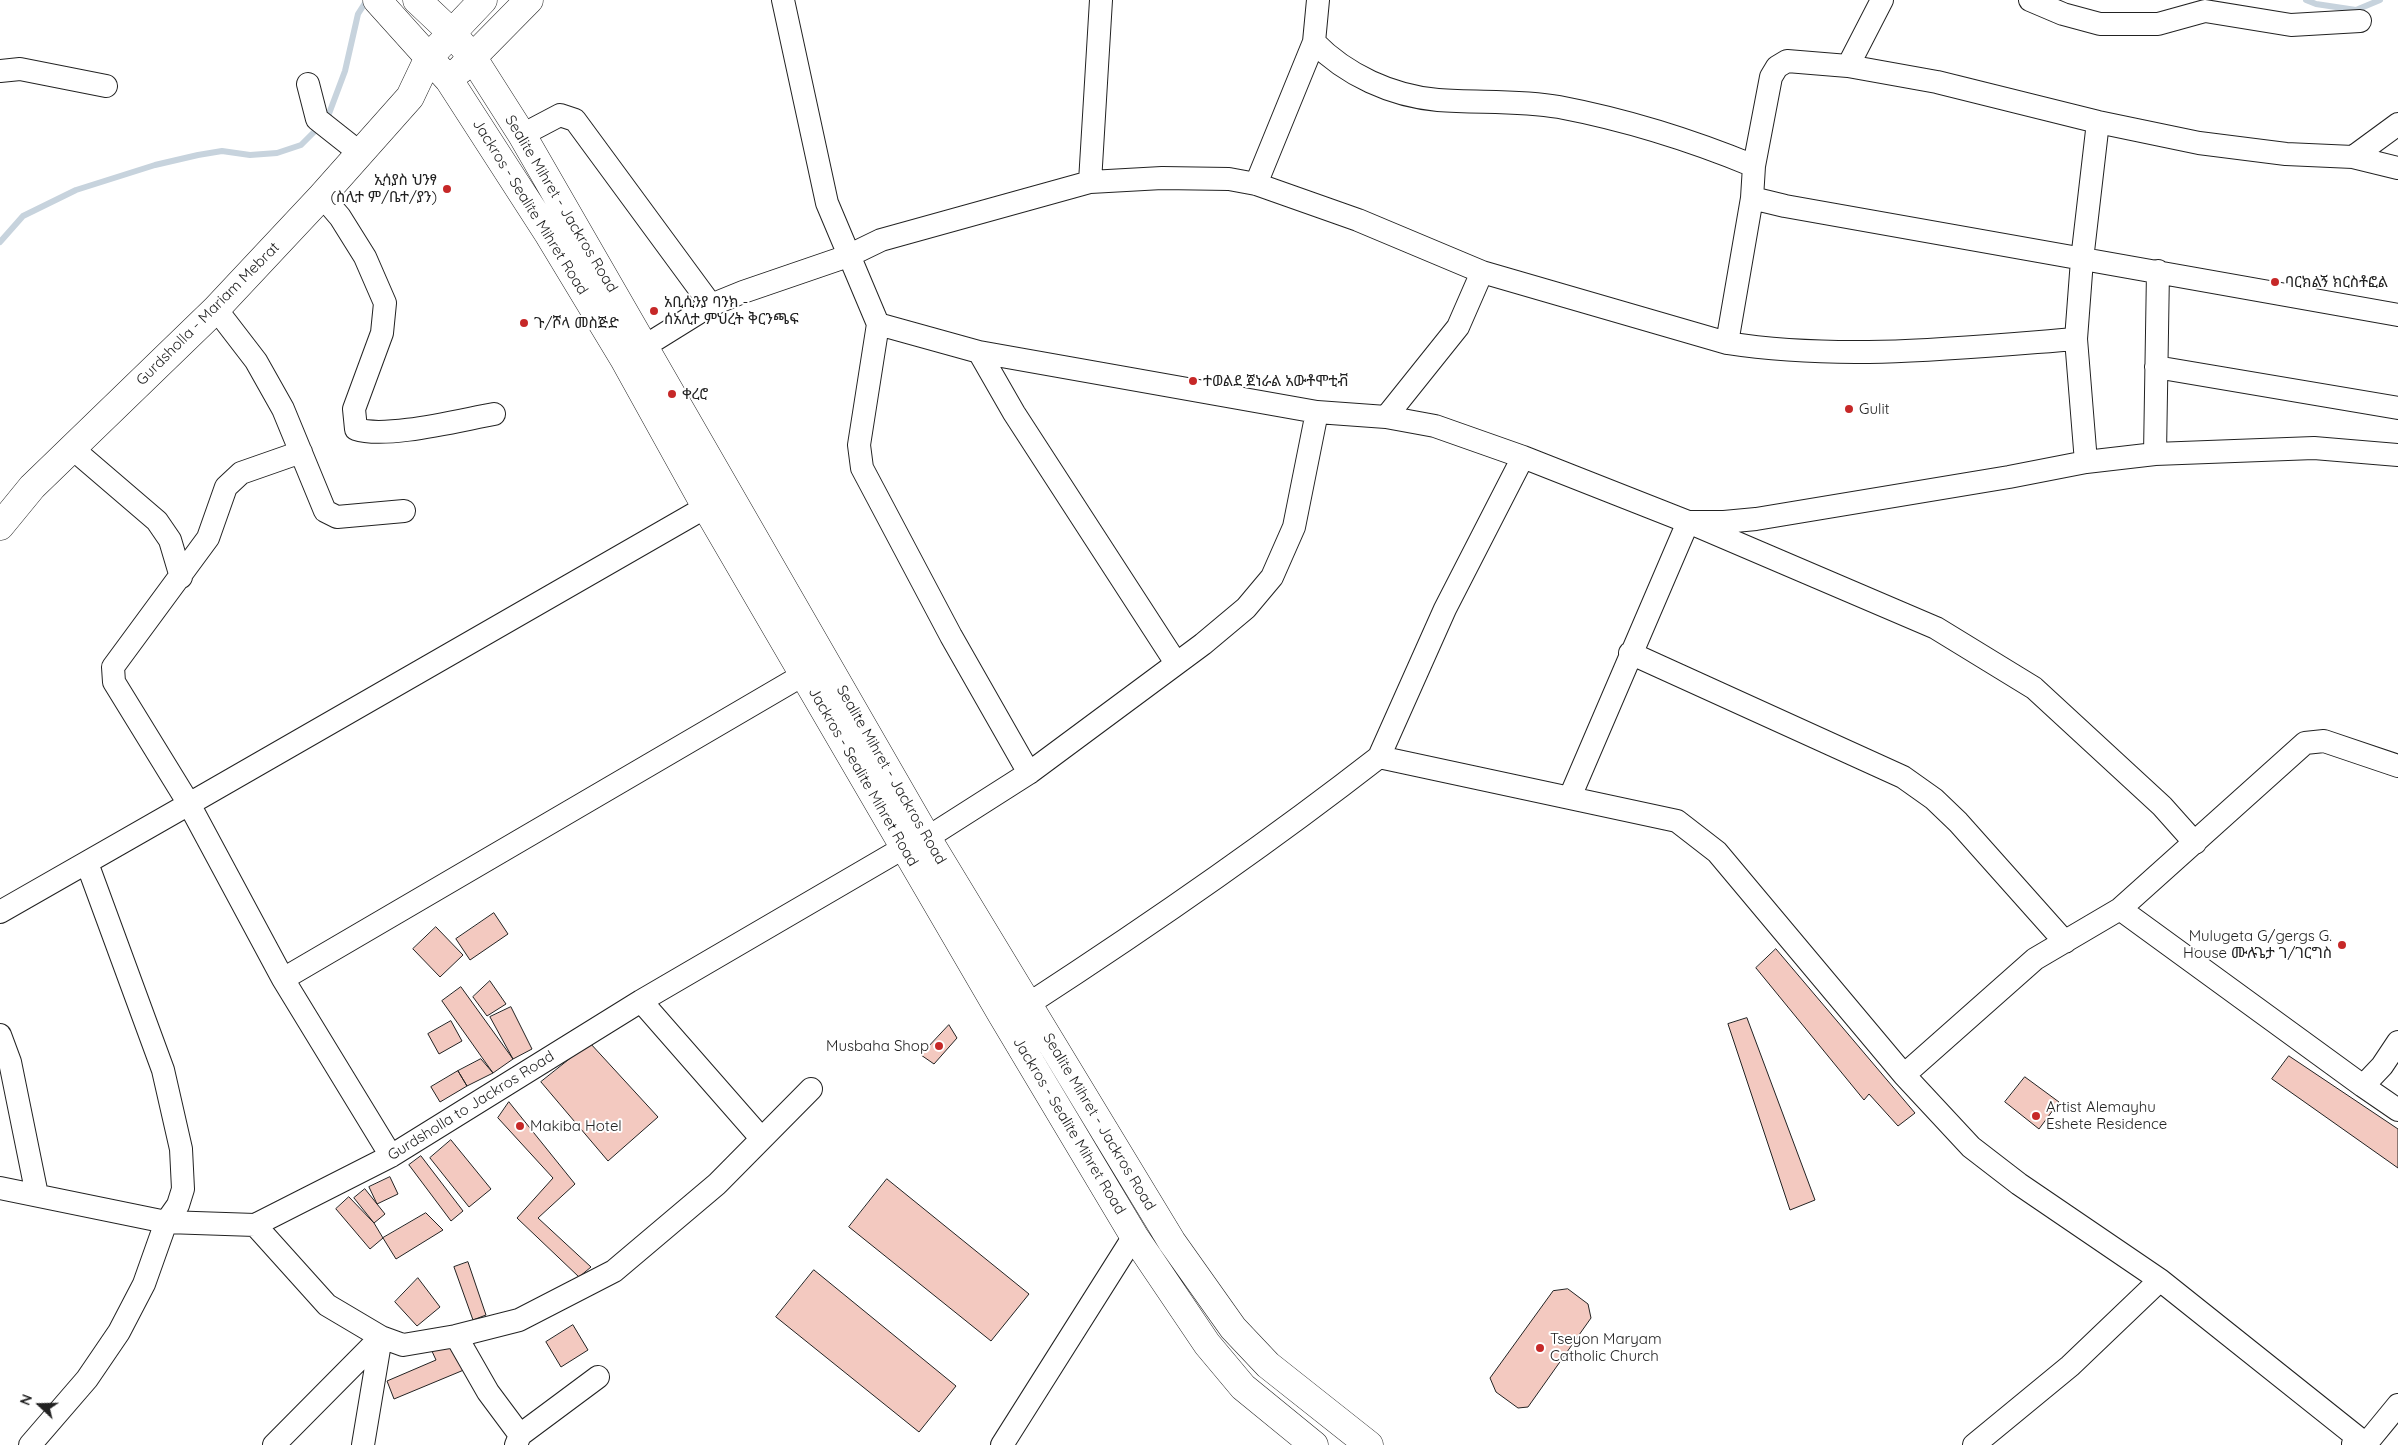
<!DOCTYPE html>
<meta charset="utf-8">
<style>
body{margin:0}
#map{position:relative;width:2398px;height:1445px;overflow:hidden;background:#fff;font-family:Quicksand,sans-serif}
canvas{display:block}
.north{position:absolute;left:15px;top:1380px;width:50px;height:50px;-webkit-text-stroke:4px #fff;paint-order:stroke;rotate:291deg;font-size:14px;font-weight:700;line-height:20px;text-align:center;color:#222}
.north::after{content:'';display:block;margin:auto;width:18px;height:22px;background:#222;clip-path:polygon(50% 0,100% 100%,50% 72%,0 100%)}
</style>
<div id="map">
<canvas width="2398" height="1445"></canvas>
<div class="north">N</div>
</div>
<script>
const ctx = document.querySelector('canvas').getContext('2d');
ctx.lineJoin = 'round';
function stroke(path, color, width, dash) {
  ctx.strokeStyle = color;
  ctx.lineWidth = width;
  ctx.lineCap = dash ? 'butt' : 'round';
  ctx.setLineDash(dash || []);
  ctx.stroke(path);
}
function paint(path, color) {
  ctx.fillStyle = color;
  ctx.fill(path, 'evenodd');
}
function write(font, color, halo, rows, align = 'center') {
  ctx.font = font + ' Quicksand,"Noto Sans Ethiopic",sans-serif';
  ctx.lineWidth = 4;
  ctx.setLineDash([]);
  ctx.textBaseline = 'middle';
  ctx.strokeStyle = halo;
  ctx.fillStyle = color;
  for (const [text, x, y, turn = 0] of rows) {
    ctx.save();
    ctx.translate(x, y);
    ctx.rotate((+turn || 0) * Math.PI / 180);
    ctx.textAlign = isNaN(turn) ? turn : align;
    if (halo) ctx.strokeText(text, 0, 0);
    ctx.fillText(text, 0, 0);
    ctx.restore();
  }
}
stroke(new Path2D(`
 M2306,0L2316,4L2356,10L2380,0
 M0,242L23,216L76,190L155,165L198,155L222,151L250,155L277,153L301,145L327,119L345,71L358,14L367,0`), '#c7d3dd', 6);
const building = new Path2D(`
 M494,913L508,934L470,960L456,939Z
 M436,927L463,955L440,977L413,949Z
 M1776,949L1915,1113L1898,1126L1869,1094L1864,1100L1756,968Z
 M490,981L506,1004L487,1016L473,997Z
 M461,987L513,1059L493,1073L442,1001Z
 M511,1007L532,1049L513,1059L490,1017Z
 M1747,1018L1815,1200L1790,1210L1728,1024Z
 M451,1021L462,1041L439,1054L428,1034Z
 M949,1025L957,1038L934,1064L921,1055Z
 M590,1043L658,1117L608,1161L541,1082Z
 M2289,1056L2398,1129V1168L2272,1079Z
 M481,1059L493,1073L467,1086L458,1071Z
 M458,1071L467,1086L440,1102L431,1087Z
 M2025,1077L2059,1102L2039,1129L2005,1102Z
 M509,1102L575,1184L538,1218L591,1267L579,1277L517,1218L553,1178L498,1118Z
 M451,1140L491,1189L469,1207L430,1158Z
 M421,1156L463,1211L451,1221L409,1165Z
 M390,1177L398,1194L377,1204L369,1187Z
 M887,1179L1029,1294L991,1341L849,1227Z
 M365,1189L385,1214L374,1223L354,1198Z
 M349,1197L374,1223L383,1238L370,1249L336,1209Z
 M426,1213L443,1230L396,1259L383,1238Z
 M468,1262L486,1315L473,1320L454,1267Z
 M814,1270L956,1386L919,1432L776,1317Z
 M418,1278L440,1307L417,1326L395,1302Z
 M1568,1289L1588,1304L1591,1318L1528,1407L1518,1408L1496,1392L1490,1378L1553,1291Z
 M573,1325L588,1350L561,1367L546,1342Z
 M458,1337L471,1367L394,1399L387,1381L436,1360L431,1349Z`);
paint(building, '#f3c9c0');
stroke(building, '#222', 1);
const minor = new Path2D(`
 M783,0L827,203L878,324L859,445L862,468L951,636L1029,773
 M1318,0L1314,42C1346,75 1392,96 1438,100C1478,103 1520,100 1559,107C1627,120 1691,140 1754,166
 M2030,0L2063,14L2100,24H2158L2205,11L2291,25L2360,21
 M1848,66L1882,0
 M0,71L20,69L106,86
 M308,84L317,119L360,153
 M522,135L560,115L575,120L711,305
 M2353,157L2398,124
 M2398,168L2353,157L2286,154L2199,143L2098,122L1937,82L1848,66L1787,61L1777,67L1771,77L1754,166L1752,198L1785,206L2398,315
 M1090,182L1101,0
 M1256,184L1314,42
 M322,196L340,217L365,257L385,303L382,333L354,409L356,429C386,439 460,420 494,414
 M1482,272L1727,343C1843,361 1960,348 2076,339L2082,260L2098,122
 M216,309L256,361L283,409L325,511L337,517L404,511
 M878,324L979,352
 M2076,339L2086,462
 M1727,343L1752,198
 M645,346L711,305L743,292L848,256L881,240L1090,182L1162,178L1229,179L1256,184L1358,220L1482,272L1458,327L1386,417
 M2156,367L2398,408
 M1317,412L1386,417L1435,426L1523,457L1688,522L1570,797
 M73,449L157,521L170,540L181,577
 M301,452L241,473L226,487L208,538L113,667L114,682L189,804L706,507
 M2155,454L2158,271
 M1630,653L1903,777L1934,799L1958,822L2065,942
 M1379,757L1445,609L1523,457
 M2195,843L2162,806L2034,688L1936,628L1688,522H1724L1756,519L2009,477L2086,462L2155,454L2314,448L2398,455
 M2120,909L2363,1086L2382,1066L2398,1042
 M0,912L189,804L283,979L391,1156
 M283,979L803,675
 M641,1001L761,1138
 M1027,1005C1147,927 1266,845 1379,757L1677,821L1717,852L1904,1075L1971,1147L2019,1184L2160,1280L2367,1445
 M0,1035L10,1062L37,1195
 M1904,1075L2035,959L2120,909L2305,743L2324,741L2398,766
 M2363,1086L2398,1110
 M0,1188L166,1222L255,1225L391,1156L641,1001L905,847L927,838L1029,773L1203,644L1246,608L1272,577L1294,527L1317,412L979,352L1014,413L1176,663
 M255,1225L327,1305L381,1337L403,1345L456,1336L519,1320L614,1271L717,1184L811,1089
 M456,1336L488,1392L520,1435
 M2353,1444H2366L2398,1405
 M30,1445L87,1379L119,1332L144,1284L166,1222L178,1205L183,1189L181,1149L163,1070L87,863
 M274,1445L381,1337
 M363,1445L381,1337
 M516,1445L520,1435L598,1377
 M1002,1445L1134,1236
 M1974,1445L2070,1366L2160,1280`);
const major = new Path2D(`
 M377,0L449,80L549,235L624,359L706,507L1002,1015L1134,1236L1207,1344L1243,1387L1314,1445
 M417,0L451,32L473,58L522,135L927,838L1172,1242L1233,1328L1268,1365L1369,1445
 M460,70L529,0
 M0,526L32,487L216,309L322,196L410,97L429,57L483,0`);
stroke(minor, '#222', 24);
stroke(major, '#222', 29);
stroke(minor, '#fff', 22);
stroke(major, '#fff', 28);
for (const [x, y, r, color] of [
 [447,189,5,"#c62828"],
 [2275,282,5,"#c62828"],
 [654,311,5,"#c62828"],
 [524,323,5,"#c62828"],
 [1193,381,5,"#c62828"],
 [672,394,5,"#c62828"],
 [1849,409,5,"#c62828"],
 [2342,945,5,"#c62828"],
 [939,1046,5,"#c62828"],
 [2036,1116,5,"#c62828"],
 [520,1126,5,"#c62828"],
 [1540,1348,5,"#c62828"]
]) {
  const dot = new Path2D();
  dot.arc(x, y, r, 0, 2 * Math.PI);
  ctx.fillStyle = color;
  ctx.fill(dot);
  stroke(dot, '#fff', 2);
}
write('15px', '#222', '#fff', [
 ["ኢሳያስ ህንፃ",437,180,"right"],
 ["(ስሊተ ም/ቤተ/ያን)",437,197,"right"],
 ["ባርክልኝ ክርስቶፎል",2285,282],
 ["አቢሲንያ ባንክ -",664,302],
 ["ሰአሊተ ምህረት ቅርንጫፍ",664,319],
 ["ጉ/ሾላ መስጅድ",534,323],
 ["ተወልደ ጀነራል አውቶሞቲቭ",1203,381],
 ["ቀረሮ",682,394],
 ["Gulit",1859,409],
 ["Mulugeta G/gergs G.",2332,936,"right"],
 ["House ሙሉጌታ ገ/ገርግስ",2332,953,"right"],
 ["Musbaha Shop",929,1046,"right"],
 ["Artist Alemayhu",2046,1107],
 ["Eshete Residence",2046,1124],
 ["Makiba Hotel",530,1126],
 ["Tseyon Maryam",1550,1339],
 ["Catholic Church",1550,1356]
], 'left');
write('15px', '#222', '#fff', [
 ["Sealite Mihret - Jackros Road",561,204,59],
 ["Jackros - Sealite Mihret Road",530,207,58],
 ["Gurdsholla - Mariam Mebrat",208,314,-45],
 ["Sealite Mihret - Jackros Road",891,775,60],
 ["Jackros - Sealite Mihret Road",863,777,60],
 ["Gurdsholla to Jackros Road",471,1106,-32],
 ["Sealite Mihret - Jackros Road",1099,1122,59],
 ["Jackros - Sealite Mihret Road",1069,1126,59]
]);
</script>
